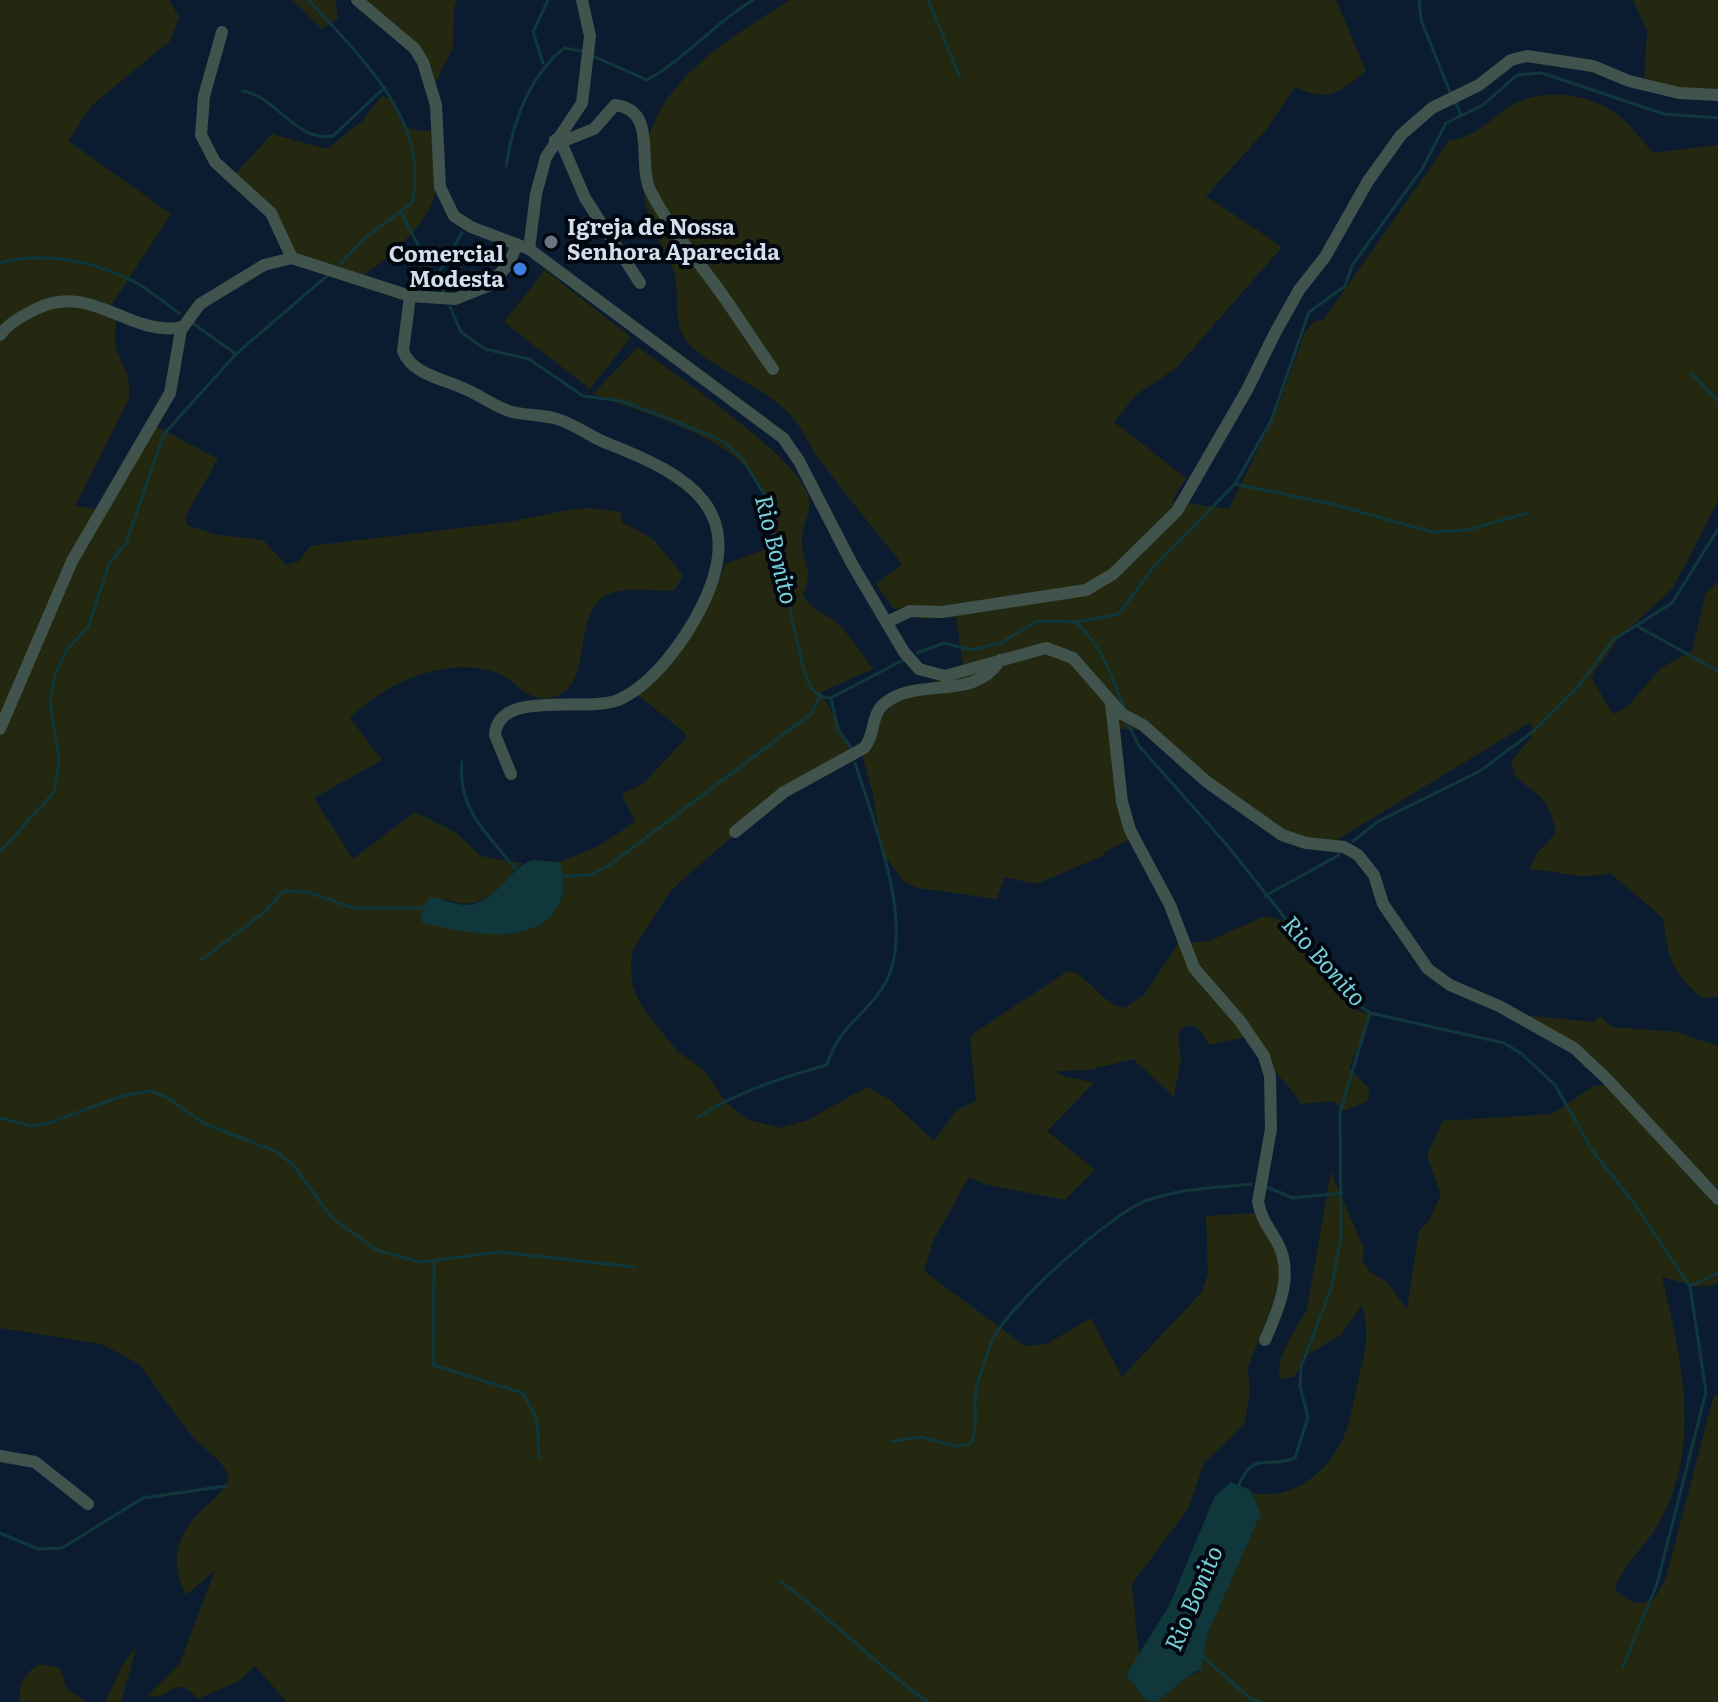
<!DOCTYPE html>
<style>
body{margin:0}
canvas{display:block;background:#0b1c30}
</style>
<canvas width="1718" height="1702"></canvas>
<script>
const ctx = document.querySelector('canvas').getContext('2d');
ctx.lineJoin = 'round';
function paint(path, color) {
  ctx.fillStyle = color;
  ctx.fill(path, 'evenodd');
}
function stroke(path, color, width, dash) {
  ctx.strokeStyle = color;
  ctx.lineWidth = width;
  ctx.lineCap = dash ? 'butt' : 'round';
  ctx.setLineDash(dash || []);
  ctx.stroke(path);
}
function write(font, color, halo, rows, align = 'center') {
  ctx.font = font + ' Literata,serif';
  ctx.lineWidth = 8;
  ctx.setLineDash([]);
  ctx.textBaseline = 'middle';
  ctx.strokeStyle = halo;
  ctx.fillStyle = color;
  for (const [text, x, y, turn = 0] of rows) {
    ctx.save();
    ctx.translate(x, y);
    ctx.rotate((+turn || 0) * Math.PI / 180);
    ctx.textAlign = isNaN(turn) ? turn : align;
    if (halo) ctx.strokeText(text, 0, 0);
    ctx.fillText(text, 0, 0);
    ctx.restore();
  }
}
paint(new Path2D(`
 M0,0H169L179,17L170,41L92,105L68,141L171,214L107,312L118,316C106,359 134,362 129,399L75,506L104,510L156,426L218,459L185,517L187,525L217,535L263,540L286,565L299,561L310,546L510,522L567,510L591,508L621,512L622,522L653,539L683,575L675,590C652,593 632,585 609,594C568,611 598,692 548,698C525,701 514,678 495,672C444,656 386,683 350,718L382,760L314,798L353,859L415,812L455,832L481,856L522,863C496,888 485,914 445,899V929L509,934L562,899L564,882L559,862L597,847L635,822L622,794L644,783L686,738L684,732L634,692L671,653L720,578L725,564L774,546C770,521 767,490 749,470C717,433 638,411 593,394L638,347C674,374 798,457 808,495C813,513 801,525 802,542C802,566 815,568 803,594C810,611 825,612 837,623C851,637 862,653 873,669L821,692L854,754L800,786L740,830L683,879L670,892L632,951L631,969L633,988L644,1010L678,1052L704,1070L725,1101L746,1119L780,1128L808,1120L867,1087L889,1099L934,1141L957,1110L976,1101L970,1038L977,1031L1068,971C1089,974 1098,1002 1124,1008L1144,995L1178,944L1209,941L1265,916L1285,921L1357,1010L1372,1015L1349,1068L1369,1088L1368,1101L1343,1111L1334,1101L1301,1104C1286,1078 1261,1062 1245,1037L1209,1045L1200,1029L1189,1025L1181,1029L1178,1037L1181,1059L1174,1097L1133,1059L1089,1070L1059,1071L1057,1074L1094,1083L1047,1131L1095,1170L1065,1200L984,1184L969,1177L933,1241L924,1271L1025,1346L1047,1344L1091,1318L1122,1377L1202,1292L1208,1273L1206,1216L1255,1213L1286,1267L1248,1368L1250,1393L1244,1425L1204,1463L1188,1509L1132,1584L1139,1655L1126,1675L1146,1700L1156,1701L1180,1681L1201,1670L1207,1635L1261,1513L1252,1493C1296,1502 1336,1466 1348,1425C1353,1409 1355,1393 1359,1377C1366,1350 1370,1333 1362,1305L1341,1335L1308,1354L1294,1377L1280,1379C1275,1355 1297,1329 1307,1309L1331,1172L1364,1249L1362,1260L1370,1272L1387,1282L1407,1309L1419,1231L1429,1221L1441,1195L1427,1155L1443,1121L1552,1114L1594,1086L1605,1085L1592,1065L1523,1015L1594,1022L1600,1016L1612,1027L1677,1032L1718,1046V1284L1697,1287L1662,1277C1681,1358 1703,1445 1659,1523C1646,1546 1624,1563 1615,1589C1629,1602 1635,1606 1653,1600L1665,1581L1714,1395H1718V1702H287L255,1666L239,1681L198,1699C173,1671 172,1702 147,1696L180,1663L215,1570L186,1595C170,1562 175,1537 202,1510C215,1497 223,1495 229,1477L222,1464L191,1435L139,1364L102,1344L0,1328Z
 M292,0H335L338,18L322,29Z
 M366,0H457L454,8L453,48L433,87L409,43L366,10Z
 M790,0H1336L1366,71C1339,92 1330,103 1295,87L1265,131L1206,196L1282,247L1176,368L1136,395L1114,422L1186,478L1172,501L1229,509L1276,412L1305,333L1313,322L1324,319L1449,141C1472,138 1489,121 1508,108C1540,85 1595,93 1624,120C1635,130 1643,143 1654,153L1718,145V501L1673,588L1619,638L1591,677L1613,714L1627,707L1661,668L1692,651L1706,593L1718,581V997L1702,998C1670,971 1669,958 1663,918L1610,873C1578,881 1560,870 1530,870L1536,854L1556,833C1549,797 1540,798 1515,776L1511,761L1532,737L1531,722L1333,842L1290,836L1139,730L1115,728L1130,839L1104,852L1105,855L1036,884L1004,877L997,899L918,888L903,881L882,852L873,794L861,751C895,694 899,690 964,673L956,617L923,619L901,608L894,609L876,584L902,564C874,529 846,495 819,459C809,446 803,429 793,418C765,385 719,374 689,344C670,324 682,293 673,269C667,250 652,233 648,214C623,101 708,52 790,0Z
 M1633,0H1718V94L1644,86L1647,31Z
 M382,96L390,99C403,125 402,132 433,131C434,150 437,170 436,189C433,220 384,264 358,278L292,256C289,219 262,197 236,173L272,134L327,149L362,121Z
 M545,270L631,337L590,389L504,322Z
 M137,1646L121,1702H105L122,1666Z
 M40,1664L60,1668L67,1689L86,1702H20C18,1683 24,1674 40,1664Z`), '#242810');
paint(new Path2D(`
 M533,860L559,862C564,875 566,891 559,904C538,950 461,932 423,923L420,917L430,897C443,899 455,905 467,905C496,904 508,868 533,860Z
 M1231,1482L1250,1490L1261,1513L1207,1635L1201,1670L1195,1671L1156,1702L1146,1700L1126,1675L1169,1606L1215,1496Z`), '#10383c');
stroke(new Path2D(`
 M309,0C358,56 431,119 412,203L365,238L341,263
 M928,0L960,77
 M1419,0L1421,20L1450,92
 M593,56L647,80C687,58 714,23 753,0
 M543,63L533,32L548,0
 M242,91C277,96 296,143 333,136L385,87
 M1455,101L1461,115
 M506,166C513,121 528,77 564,48L582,51
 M401,213L444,293
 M0,263C41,251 95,261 133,281C149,289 164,303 179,313
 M436,278L462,233
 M450,307L461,332L485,349L529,359L583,396L622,401L667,418L723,441L741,457L764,494L802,663C807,680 810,697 831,698L903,660
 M191,322L236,354
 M1692,374L1718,401
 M1235,484L1332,504L1432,532L1466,530L1528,513
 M1076,622C1102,646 1112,677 1125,709
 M1637,626L1718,671
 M917,653L944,643L970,650L1001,643L1037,621L1076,622L1119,614L1152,569L1235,484L1271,421L1309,312L1345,286L1353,264L1422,169L1446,123L1483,105L1517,75L1542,73L1664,114L1718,118
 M831,698L838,730L851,748
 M1128,724L1139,746L1226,844L1349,998L1370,1013L1504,1043L1522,1054L1555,1085L1592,1150L1633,1202L1690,1286L1706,1392L1657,1584L1623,1666
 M462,762C457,809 488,835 516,869
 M1353,841L1377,822L1480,771L1535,730L1577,688L1613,640L1672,603L1718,529
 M0,852L54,792L59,760L50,700L55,675L66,651L88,627L109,564L126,543L164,434L236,354L328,275
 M563,876L590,875L611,864L812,713L819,697
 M1265,896L1339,855
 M201,960L267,910L283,891L307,892L354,908H427
 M698,1117C739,1091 781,1078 827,1065C838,1025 871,1012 887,980C915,922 873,820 855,763
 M0,1118L31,1126L49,1123L122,1096L150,1091L168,1098L203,1123L277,1152L294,1166L332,1218L377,1250L420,1262L499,1252L634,1267
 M1267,1187L1293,1198L1342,1193
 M434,1262L433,1365L523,1393L537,1420L539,1458
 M1690,1286L1718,1273
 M892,1441L920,1437L956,1446L970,1444C979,1430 973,1407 976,1390C979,1375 986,1358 991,1343C1004,1309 1112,1212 1148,1200C1182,1188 1216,1188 1251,1184
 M1238,1487C1254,1448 1266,1470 1295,1458L1308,1417L1300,1386L1301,1367L1332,1286L1341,1236L1340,1112L1370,1013
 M0,1533L38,1549L62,1548L143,1498L226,1486
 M781,1582C833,1619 875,1665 928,1702
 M1202,1656L1251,1699L1261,1702`), '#10383c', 3);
stroke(new Path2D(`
 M357,0L414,48L423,62L436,105L440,187L454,216L471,227L529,249L783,438L799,461L852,564L904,652L919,669L945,676L1046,648L1073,658L1122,714L1143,725L1207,782L1282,835L1306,843L1344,847L1358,855L1374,875L1383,904L1428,969L1450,985L1499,1006L1574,1048L1607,1079L1718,1199
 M222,32L204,96L201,135L215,162L271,213L292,258
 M555,140L561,142L585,198L640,283
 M561,142L594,129L615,105C659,110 636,164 651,192C670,229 697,259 721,293C739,318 755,344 773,369
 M529,249L536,194L546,157L582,103L590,36L582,0
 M410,296L403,351C412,374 443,379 463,388C480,395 495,407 512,412C526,415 540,415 554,418C574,423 590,437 609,444C690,476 749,510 702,606C685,640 653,685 618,700C586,713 498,688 495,735L511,774
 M0,335C9,323 22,316 36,309C92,281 130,338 182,327
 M887,622L910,611L942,612L1086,590L1113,574L1177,511L1247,390L1275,333L1299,290L1325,257L1368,181L1401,135L1432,108L1479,85L1511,60L1527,56L1593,66L1629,81L1679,93L1718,95
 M1111,703L1122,802L1130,830L1170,905L1194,968L1240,1021L1264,1056L1270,1076L1271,1129L1258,1202C1261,1218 1269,1228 1277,1242C1295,1274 1278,1310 1265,1340
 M0,729L72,561L170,393L181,330L200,304L264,265L292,258L410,296L455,299L488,286L509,264L517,244
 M735,832L784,792L864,748C876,734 870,715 885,703C919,676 975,702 1000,660
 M0,1456L35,1462L88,1504`), '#40534d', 12);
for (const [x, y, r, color] of [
 [551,242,8,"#6b7280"],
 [520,269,8,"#3f7fe0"]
]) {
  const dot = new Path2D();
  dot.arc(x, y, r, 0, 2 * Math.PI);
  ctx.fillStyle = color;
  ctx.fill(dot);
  stroke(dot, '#02070f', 3);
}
write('bold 22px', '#d3dfec', '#02070f', [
 ["Igreja de Nossa",567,229],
 ["Senhora Aparecida",567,254],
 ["Comercial",504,256,"right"],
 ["Modesta",504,281,"right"]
], 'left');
write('italic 24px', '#77cfd8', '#02070f', [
 ["Rio Bonito",775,550,76],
 ["Rio Bonito",1323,962,48],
 ["Rio Bonito",1195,1599,-67]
]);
</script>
